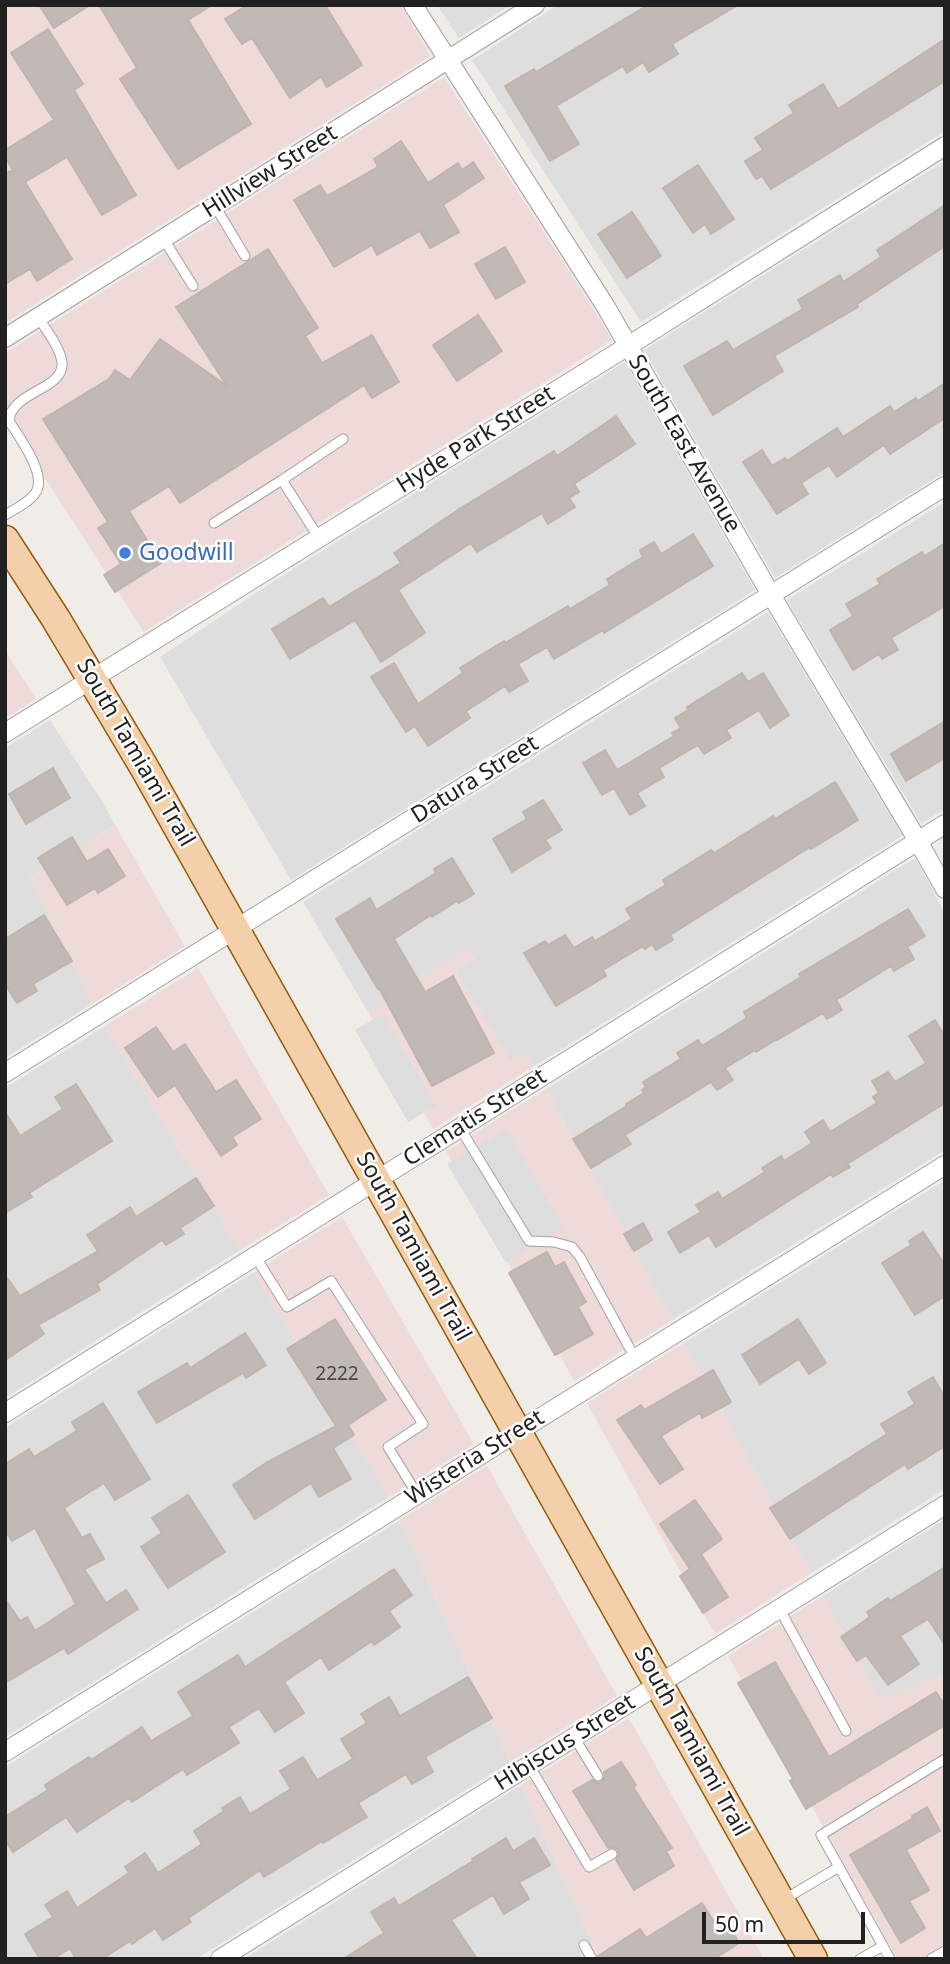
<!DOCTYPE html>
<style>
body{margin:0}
#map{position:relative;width:950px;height:1964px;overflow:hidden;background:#f0ede9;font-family:"Noto Sans",sans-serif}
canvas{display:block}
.frame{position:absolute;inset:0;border:7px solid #212121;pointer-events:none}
.scale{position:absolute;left:702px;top:1912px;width:163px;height:32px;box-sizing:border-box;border:4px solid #212121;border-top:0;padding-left:9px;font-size:21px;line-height:24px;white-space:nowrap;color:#212121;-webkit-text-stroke:5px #fff;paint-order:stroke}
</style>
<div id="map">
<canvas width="950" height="1964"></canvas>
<div class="frame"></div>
<div class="scale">50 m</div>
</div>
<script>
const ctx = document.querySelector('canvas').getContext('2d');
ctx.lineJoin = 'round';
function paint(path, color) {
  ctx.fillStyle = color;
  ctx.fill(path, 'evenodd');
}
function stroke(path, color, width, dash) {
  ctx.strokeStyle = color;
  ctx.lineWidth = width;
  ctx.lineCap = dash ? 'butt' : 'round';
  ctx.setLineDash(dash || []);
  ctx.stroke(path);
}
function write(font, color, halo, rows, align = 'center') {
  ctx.font = font + ' "Noto Sans",sans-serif';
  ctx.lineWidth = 5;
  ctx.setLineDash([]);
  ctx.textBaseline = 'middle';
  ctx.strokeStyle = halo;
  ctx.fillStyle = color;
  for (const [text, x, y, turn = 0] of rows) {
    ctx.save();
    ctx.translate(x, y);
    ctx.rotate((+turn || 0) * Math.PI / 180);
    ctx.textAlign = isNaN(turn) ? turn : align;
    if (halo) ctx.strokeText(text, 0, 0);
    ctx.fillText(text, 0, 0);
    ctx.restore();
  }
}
paint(new Path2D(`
 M437,5H511L459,38Z
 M558,5H945V131L641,322L472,60Z
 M945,161V472L775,578L644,350Z
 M625,362L755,590L291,880L160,657L274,581Z
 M945,502V809L921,823L787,600Z
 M768,612L902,836L533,1067L468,948L368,1012L303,902Z
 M50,720L102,801L115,825L30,878L92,1004L5,1058V748Z
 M915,858L945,913V1150L672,1320L546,1089Z
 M105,1026L240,1250L5,1398V1088Z
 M945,1180V1489L811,1573L684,1343Z
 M254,1272L389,1497L5,1737V1428Z
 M945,1519V1673L880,1700L823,1596Z
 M400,1520L510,1762L196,1959H5V1767Z
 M521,1785L599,1959H244Z`), '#dfdede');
paint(new Path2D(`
 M5,5H400L431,56L5,323Z
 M444,77L596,313L612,340L144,632L5,416V353Z
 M5,650L36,699L5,718Z
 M115,825L185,946L92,1004L30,878Z
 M468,948L533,1067L433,1129L368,1012Z
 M198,968L329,1195L240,1250L105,1026Z
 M546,1089L672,1320L574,1381L446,1151Z
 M342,1217L474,1444L389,1497L254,1272Z
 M684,1343L811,1573L715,1634L587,1403Z
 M487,1466L617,1696L510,1762L400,1520Z
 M823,1596L880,1700L945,1673V1959H897L728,1656Z
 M629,1718L764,1959H599L521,1785Z`), '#efdada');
paint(new Path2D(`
 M490,950L544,1040L510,1060L456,970Z
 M383,1014L436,1106L408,1122L355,1030Z
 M506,1129L564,1228L506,1263L447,1164Z`), '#ddd');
const building = new Path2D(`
 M39,5H90L54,28Z
 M99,5H212L188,20L251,124L178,169L120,79L137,68Z
 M247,5H325L362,65L327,87L321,77L290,98L252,38L242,44L225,19Z
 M648,5H738L672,44L678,54L649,72L643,62L627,73L623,66L556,106L579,144L550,161L505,86L534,69L536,72Z
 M48,29L83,84L74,90L136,195L102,215L67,157L25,182L72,259L37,281L30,269L5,284V174L13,170L5,157V150L54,120L11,53Z
 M945,39V81L771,189L762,176L756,179L745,161L763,150L755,138L794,113L789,105L823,84L838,109Z
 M401,141L428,183L458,163L462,170L473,162L484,178L443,205L459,232L430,248L420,231L377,255L372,245L334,267L294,200L320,185L327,196L378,167L374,159Z
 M698,165L734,219L711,234L705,224L693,233L663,188Z
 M945,205V246L857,304L858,307L774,356L783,371L713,415L684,366L727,341L733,350L803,309L798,300L840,275L843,282L881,257L877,250Z
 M632,212L661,256L627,278L598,234Z
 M505,247L525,282L496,299L475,264Z
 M268,249L318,328L305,336L322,363L372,335L399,382L372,398L364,385L180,503L169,486L129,511L161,563L115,592L104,575L121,564L98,528L108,522L43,419L109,379L115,370L130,380L160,339L227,386L176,307Z
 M478,315L502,351L457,381L433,345Z
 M945,383V418L890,454L884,445L837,477L829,465L801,483L808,494L777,514L743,462L762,450L772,466L785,458L787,461L837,428L843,437L890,406L894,412L916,398L918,401Z
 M616,416L635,444L574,484L579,492L569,498L575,507L548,524L542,513L477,552L471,543L398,590L425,633L381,662L355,620L290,659L272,629L323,598L329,607L401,563L394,553L461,508L554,451L557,456Z
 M693,534L713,566L604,633L603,630L554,659L547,647L518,664L528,681L509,692L505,686L466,711L470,718L428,746L415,726L406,732L371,677L394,663L418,704L463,673L460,668L504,641L505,643L568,606L570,609L610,585L607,579L643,557L640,550L654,542L661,554Z
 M945,543V606L891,638L898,650L882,659L879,654L853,670L830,630L853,616L846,604L880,584L877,579L922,552L925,556Z
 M742,673L748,682L763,673L789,715L770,728L759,710L726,730L731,738L704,754L698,745L659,768L664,777L637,793L645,806L630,815L614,788L602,795L583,763L605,750L617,770L674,736L672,733L681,728L675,718L688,710L687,707Z
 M945,721V758L906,781L891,754Z
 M53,768L70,798L26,824L9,794Z
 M835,782L858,820L811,849L810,847L670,935L673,940L656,950L652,944L645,949L643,946L603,970L606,976L556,1006L524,953L545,941L548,945L565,935L574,948L592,937L595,941L632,919L626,909L666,885L663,880L711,850L714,853L773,816L775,819Z
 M543,800L562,830L545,840L551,848L512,872L493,839L527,819L523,812Z
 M72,837L87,862L108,849L125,876L98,893L95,888L67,905L38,858Z
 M452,858L474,894L459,903L457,901L432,917L431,915L394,939L425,992L453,976L494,1053L432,1086L379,988L378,989L336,919L370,898L376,910L436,873L434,869Z
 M908,909L925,936L907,947L914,959L894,971L891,966L836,1000L842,1010L827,1019L823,1013L777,1040V1039L756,1052L755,1050L725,1068L733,1080L717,1090L711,1082L625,1135L631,1144L591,1168L573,1139L627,1106L626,1104L644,1093L642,1090L646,1087L643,1082L681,1059L677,1053L698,1040L702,1046L747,1018L744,1012L801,977L799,974Z
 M44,915L72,961L33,984L37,991L17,1003L5,984V939Z
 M935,1020L945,1037V1103L847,1164L850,1167L833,1177L831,1174L716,1247L709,1235L680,1253L668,1232L701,1212L696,1205L718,1192L722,1199L765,1172L762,1168L781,1156L784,1161L812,1143L805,1132L823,1120L830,1132L877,1103L873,1097L879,1093L872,1081L888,1072L895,1082L926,1063L909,1036Z
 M156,1027L173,1052L185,1044L216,1092L236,1080L261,1119L232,1137L237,1145L221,1156L175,1085L158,1097L125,1048Z
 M76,1084L112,1141L29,1193L32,1197L5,1213V1112L20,1136L63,1109L55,1097Z
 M196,1178L214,1206L180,1228L184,1234L166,1245L162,1240L97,1284L100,1290L38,1325L44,1334L5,1360V1275L20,1296L98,1251L87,1235L130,1207L136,1217Z
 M643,1223L652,1240L634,1251L624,1234Z
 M923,1232L945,1265V1296L915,1315L882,1263L911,1245L909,1241Z
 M547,1252L555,1267L564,1262L586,1302L578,1307L593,1334L555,1355L509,1273Z
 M335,1319L386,1400L348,1425L354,1435L333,1448L351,1479L319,1497L311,1483L255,1519L233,1485L266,1463L336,1426L287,1349Z
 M798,1319L826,1363L809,1374L799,1359L760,1384L742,1355Z
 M245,1333L266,1365L246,1378L243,1373L157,1423L138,1392L187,1363L190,1368Z
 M713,1370L731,1402L702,1418L700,1413L661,1436L683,1469L660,1484L617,1420L641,1405L644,1410Z
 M933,1377L945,1398V1446L908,1469L905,1464L790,1539L770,1508L887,1434L881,1424L915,1404L908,1392Z
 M103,1403L150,1479L115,1500L104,1483L64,1508L82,1538L90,1534L104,1559L84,1569L106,1603L126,1590L138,1609L68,1654L64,1648L5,1683V1599L20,1621L27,1617L35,1631L76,1604L35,1528L12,1541L5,1530V1464L29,1449L34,1457L77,1431L72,1422Z
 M188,1495L225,1552L168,1588L141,1547L162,1533L152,1518Z
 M695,1500L722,1539L701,1554L728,1597L703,1613L680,1576L690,1569L660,1524Z
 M945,1567V1645L928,1619L900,1636L919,1664L888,1685L866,1655L857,1661L841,1637L870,1617L867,1612L888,1598L890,1601Z
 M394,1569L412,1595L389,1611L400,1627L374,1645L372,1641L329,1670L321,1657L284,1682L304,1713L275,1732L259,1708L229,1727L239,1743L187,1775L183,1769L132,1802L129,1798L77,1832L66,1817L13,1852L5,1840V1817L48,1790L45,1785L89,1757L91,1760L142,1727L151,1741L193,1716L178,1692L238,1655L245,1667Z
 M775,1662L829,1757L936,1692L945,1706V1725L806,1809L790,1781L793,1779L738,1683Z
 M468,1677L492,1718L425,1757L433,1772L412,1784L406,1774L358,1803L367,1817L323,1843L322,1841L264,1877L260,1870L188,1918L191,1922L163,1940L155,1928L132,1944L130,1941L102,1959H76L70,1948L53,1959H40L25,1934L53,1917L45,1905L67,1891L77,1908L129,1873L125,1867L145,1853L158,1873L202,1844L194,1831L224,1811L222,1808L240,1797L250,1814L291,1789L280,1771L303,1757L317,1780L353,1759L341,1739L367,1723L361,1714L389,1697L400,1716Z
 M621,1762L636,1785L633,1787L672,1848L666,1851L674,1866L634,1890L616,1860L619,1855L618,1850L613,1847L608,1848L573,1791L592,1780L598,1783L602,1782L605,1776L604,1772Z
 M927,1807L940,1831L906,1850L929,1890L909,1901L925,1928L901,1943L850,1855L913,1818L912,1816Z
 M506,1838L513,1851L534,1838L550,1865L519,1882L529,1899L504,1914L493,1895L451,1920L477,1959H343L384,1933L371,1912L394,1898L399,1906L473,1861L472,1859Z
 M702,1903L719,1930L728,1924L739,1943L714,1959H599L598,1956L640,1929L646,1938Z`);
paint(building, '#c1b9b5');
stroke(building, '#c1b4ac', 2);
const service = new Path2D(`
 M215,206L245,256
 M163,238L193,286
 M5,515C15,509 30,502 36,492C47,474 19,437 9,421C11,391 65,390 62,362C60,347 46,330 38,317
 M214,523L282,480
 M319,538L282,480L343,439
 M460,1128L529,1241L554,1242L572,1247L580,1257L635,1358
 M255,1256L287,1307L331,1281L423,1424L388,1447L417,1494
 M779,1608L846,1731
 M574,1737L598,1776
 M529,1765L589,1867L612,1854
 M839,1867L883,1946
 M783,1900L839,1867L821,1835L945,1759
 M584,1945L592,1959
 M860,1959L883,1946L890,1959
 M931,1959L945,1951`);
const minor = new Path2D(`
 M413,5L606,307L771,595L918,841L945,889
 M5,338L535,5
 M5,733L628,346L945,146
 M5,1073L945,486
 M5,1413L945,824
 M5,1752L945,1165
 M220,1959L945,1505`);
const primary = new Path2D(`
 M5,540L56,619L144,767L813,1959`);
stroke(service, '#a2a2a2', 11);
stroke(minor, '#a2a2a2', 20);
stroke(primary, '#915d0d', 31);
stroke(service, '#fff', 9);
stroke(minor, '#fff', 18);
stroke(primary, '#f4d0aa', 28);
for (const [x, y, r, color] of [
 [125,553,7,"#3f7fe0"]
]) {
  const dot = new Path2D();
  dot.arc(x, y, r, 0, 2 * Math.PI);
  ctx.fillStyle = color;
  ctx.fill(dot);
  stroke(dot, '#fff', 2.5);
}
write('19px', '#494746', null, [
 ["2222",337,1375]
]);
write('23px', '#212121', '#fff', [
 ["Hillview Street",270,172,-32],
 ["Hyde Park Street",476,440,-32],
 ["South East Avenue",684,444,60],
 ["South Tamiami Trail",135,753,60],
 ["Datura Street",475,780,-32],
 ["Clematis Street",475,1118,-32],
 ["South Tamiami Trail",413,1247,61],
 ["Wisteria Street",475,1458,-32],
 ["South Tamiami Trail",691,1742,61],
 ["Hibiscus Street",565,1743,-32]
]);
write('23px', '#366cbe', '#fff', [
 ["Goodwill",139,553]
], 'left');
</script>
